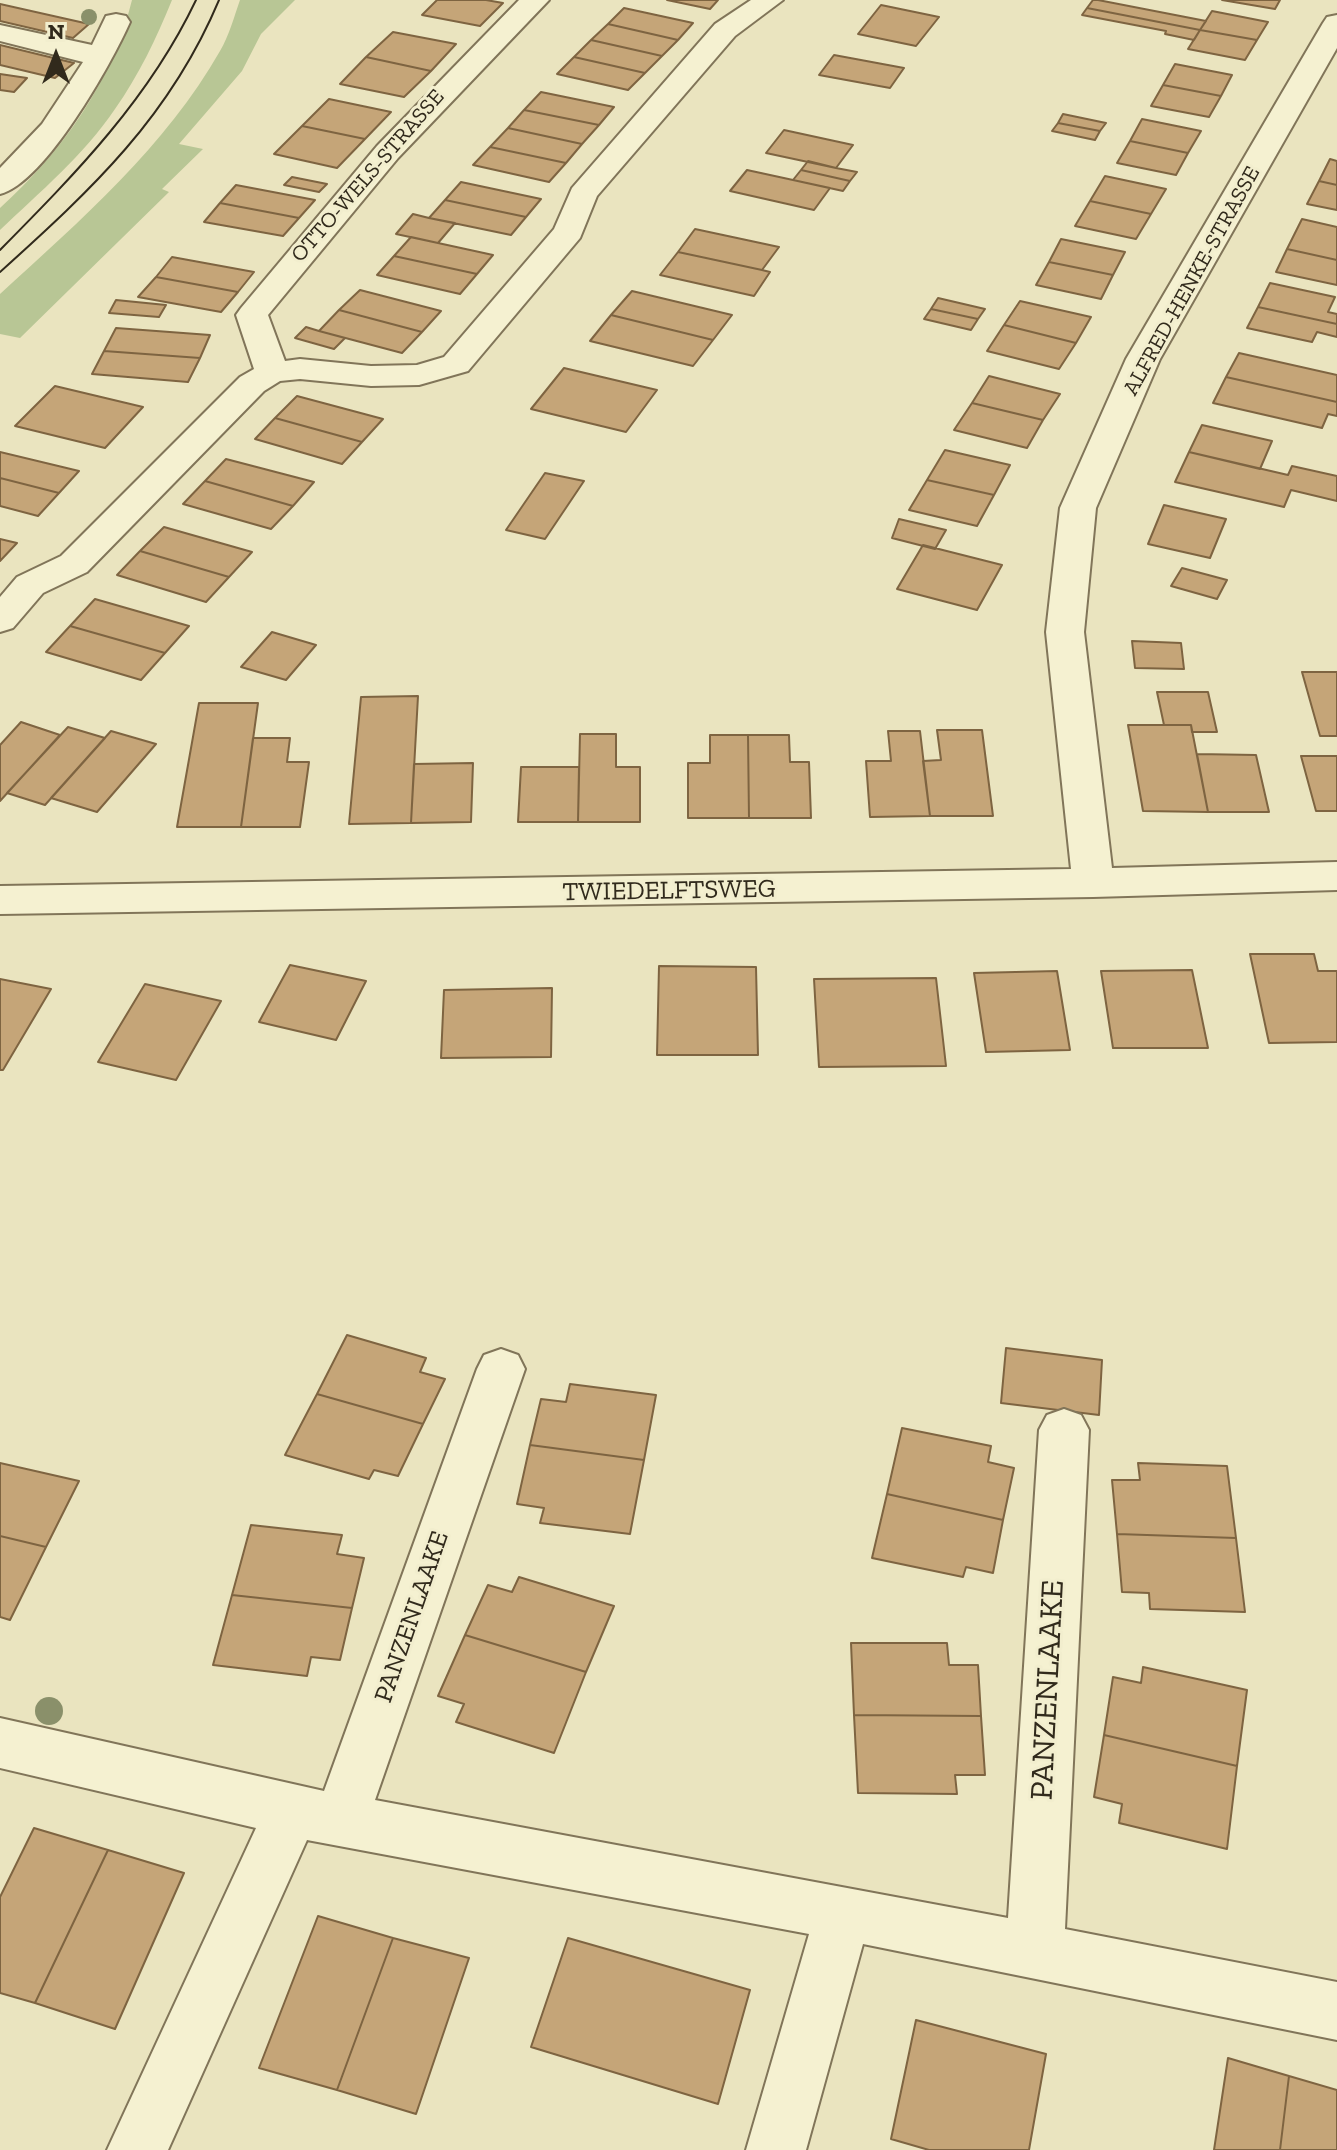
<!DOCTYPE html>
<style>
body{margin:0}
#map{position:relative;width:1337px;height:2150px;overflow:hidden;background:#eae4bf;font-family:"Zilla Slab",serif}
canvas{display:block}
.north{position:absolute;left:16px;top:16px;width:80px;height:80px;-webkit-text-stroke:6px #f2eece;paint-order:stroke;rotate:0deg;font-size:22px;font-weight:700;line-height:32px;text-align:center;color:#312a1c}
.north::after{content:'';display:block;margin:auto;width:28px;height:36px;background:#312a1c;clip-path:polygon(50% 0,100% 100%,50% 72%,0 100%)}
</style>
<div id="map">
<canvas width="1337" height="2150"></canvas>
<div class="north">N</div>
</div>
<script>
const ctx = document.querySelector('canvas').getContext('2d');
ctx.lineJoin = 'round';
function paint(path, color) {
  ctx.fillStyle = color;
  ctx.fill(path, 'evenodd');
}
function stroke(path, color, width, dash) {
  ctx.strokeStyle = color;
  ctx.lineWidth = width;
  ctx.lineCap = dash ? 'butt' : 'round';
  ctx.setLineDash(dash || []);
  ctx.stroke(path);
}
function write(font, color, halo, rows, align = 'center') {
  ctx.font = font + ' "Zilla Slab",serif';
  ctx.lineWidth = 6;
  ctx.setLineDash([]);
  ctx.textBaseline = 'middle';
  ctx.strokeStyle = halo;
  ctx.fillStyle = color;
  for (const [text, x, y, turn = 0] of rows) {
    ctx.save();
    ctx.translate(x, y);
    ctx.rotate((+turn || 0) * Math.PI / 180);
    ctx.textAlign = isNaN(turn) ? turn : align;
    if (halo) ctx.strokeText(text, 0, 0);
    ctx.fillText(text, 0, 0);
    ctx.restore();
  }
}
paint(new Path2D(`
 M132,0H172C156,39 139,75 115,109C84,155 40,192 0,230V208C62,152 112,82 132,0Z
 M240,0H295L261,34L242,71L179,144L203,149L162,189L169,192L20,338L0,334V294C80,221 166,146 220,51C229,36 234,17 240,0Z`), '#b8c695');
const building = new Path2D(`
 M437,0H486L503,3L480,26L422,15Z
 M667,0H718L710,9Z
 M1093,0H1098L1206,21L1200,30L1087,8Z
 M1222,0H1280L1275,9Z
 M0,4L89,24L73,38L0,21Z
 M881,5L939,17L916,46L858,34Z
 M624,8L693,23L678,40L608,24Z
 M1087,8L1200,30L1194,40L1165,34L1166,31L1082,15Z
 M1212,11L1268,22L1257,40L1200,30Z
 M608,24L678,40L662,56L591,40Z
 M1200,30L1257,40L1245,60L1188,49Z
 M393,32L456,44L431,71L366,57Z
 M591,40L662,56L645,73L574,57Z
 M0,45L74,63L55,78L0,65Z
 M834,55L904,68L890,88L819,75Z
 M366,57L431,71L404,97L340,84Z
 M574,57L645,73L628,90L557,74Z
 M1175,64L1232,75L1221,96L1163,85Z
 M0,74L27,78L14,92L0,90Z
 M1163,85L1221,96L1209,117L1151,106Z
 M541,92L614,107L599,125L524,110Z
 M329,99L391,112L365,139L302,126Z
 M524,110L599,125L582,144L508,128Z
 M1063,114L1106,123L1100,131L1058,123Z
 M1142,119L1201,131L1188,153L1130,141Z
 M1058,123L1100,131L1095,140L1052,131Z
 M302,126L365,139L337,168L274,154Z
 M508,128L582,144L566,163L490,147Z
 M784,130L853,145L836,168L766,153Z
 M1130,141L1188,153L1176,175L1117,163Z
 M490,147L566,163L549,182L473,165Z
 M1330,159L1337,161V185L1319,181Z
 M808,161L836,168L857,172L850,181L801,170Z
 M747,170L793,180L830,188L814,210L730,191Z
 M801,170L850,181L843,191L793,180Z
 M1105,176L1166,189L1151,214L1090,201Z
 M292,177L327,184L319,192L284,185Z
 M1319,181L1337,185V210L1307,204Z
 M461,182L541,199L526,217L445,200Z
 M236,185L315,200L299,218L220,203Z
 M445,200L526,217L511,235L429,218Z
 M1090,201L1151,214L1136,239L1075,226Z
 M220,203L299,218L283,236L204,222Z
 M413,214L429,218L455,223L438,243L396,234Z
 M1302,219L1337,227V260L1287,249Z
 M695,229L779,247L762,270L678,252Z
 M411,237L438,243L493,255L477,274L394,256Z
 M1061,239L1125,252L1113,275L1049,262Z
 M1287,249L1337,260V285L1276,272Z
 M678,252L762,270L770,272L754,296L660,275Z
 M394,256L477,274L460,294L377,275Z
 M172,257L254,272L238,292L156,277Z
 M1049,262L1113,275L1101,299L1036,285Z
 M156,277L238,292L221,312L138,297Z
 M1270,283L1335,297L1328,312L1337,314V324L1258,307Z
 M360,290L441,311L422,332L339,310Z
 M632,291L732,315L713,340L611,315Z
 M938,298L985,309L978,319L931,309Z
 M116,300L166,305L159,317L109,313Z
 M1020,301L1091,317L1076,343L1004,325Z
 M1258,307L1337,324V337L1317,332L1312,342L1247,328Z
 M931,309L978,319L971,330L924,319Z
 M339,310L422,332L402,353L319,331Z
 M611,315L713,340L693,366L590,341Z
 M1004,325L1076,343L1059,369L987,351Z
 M306,327L319,331L345,338L334,349L295,338Z
 M116,328L210,335L200,358L104,351Z
 M104,351L200,358L188,382L92,374Z
 M1239,353L1337,375V402L1226,377Z
 M564,368L657,390L626,432L531,409Z
 M989,376L1060,394L1043,420L972,403Z
 M1226,377L1337,402V416L1328,414L1322,428L1213,403Z
 M55,386L143,407L105,448L15,426Z
 M297,396L383,419L362,442L275,418Z
 M972,403L1043,420L1027,448L954,430Z
 M275,418L362,442L342,464L255,439Z
 M1202,425L1272,441L1260,469L1189,452Z
 M945,450L1010,465L994,495L927,480Z
 M0,452L79,471L59,493L0,478Z
 M1189,452L1288,475L1292,466L1337,476V501L1291,490L1284,507L1175,482Z
 M226,459L314,482L293,506L205,481Z
 M545,473L584,481L545,539L506,530Z
 M0,478L59,493L38,516L0,506Z
 M927,480L994,495L977,526L909,510Z
 M205,481L293,506L271,529L183,504Z
 M1164,505L1226,519L1210,558L1148,544Z
 M899,519L946,530L935,549L892,538Z
 M164,527L252,552L229,577L140,551Z
 M0,539L17,543L0,561Z
 M923,545L1002,565L977,610L897,589Z
 M140,551L229,577L206,602L117,575Z
 M1182,568L1227,580L1217,599L1171,586Z
 M95,599L189,626L165,653L70,626Z
 M70,626L165,653L141,680L46,652Z
 M272,632L316,645L286,680L241,667Z
 M1132,641L1181,643L1184,669L1135,668Z
 M1302,672H1337V736H1320Z
 M1157,692H1208L1217,732H1192L1191,725H1164Z
 M418,696L411,823L349,824L361,697Z
 M199,703H258L241,827H177Z
 M21,722L60,735L0,801V745Z
 M1128,725H1191L1208,812L1143,811Z
 M68,727L105,738L45,805L7,793Z
 M937,730H982L993,816H930L923,761L941,760Z
 M111,731L156,744L97,812L51,798Z
 M888,731H920L930,816L870,817L866,761H891Z
 M580,734H616V767H640V822H578Z
 M710,735H748L749,818H688V763H710Z
 M748,735H789L790,762H809L811,818H749Z
 M253,738H290L287,762H309L300,827H241Z
 M1197,754L1256,755L1269,812H1208Z
 M1301,756H1337V811H1316Z
 M473,763L471,822L411,823L414,764Z
 M521,767H579L578,822H518Z
 M1250,954H1314L1318,971H1337V1042L1269,1043Z
 M290,965L366,981L336,1040L259,1022Z
 M659,966L756,967L758,1055H657Z
 M1192,970L1208,1048H1113L1101,971Z
 M1057,971L1070,1050L986,1052L974,973Z
 M936,978L946,1066L819,1067L814,979Z
 M0,979L51,989L3,1070H0Z
 M145,984L221,1001L176,1080L98,1062Z
 M552,988L551,1057L441,1058L444,990Z
 M347,1335L426,1358L420,1372L445,1379L423,1424L317,1394Z
 M1006,1348L1102,1360L1099,1415L1001,1403Z
 M570,1384L656,1395L644,1460L530,1445L541,1399L566,1402Z
 M317,1394L423,1424L398,1476L374,1470L369,1479L285,1455Z
 M902,1428L991,1446L988,1462L1014,1468L1003,1520L887,1494Z
 M530,1445L644,1460L630,1534L540,1523L544,1508L517,1504Z
 M0,1463L79,1481L46,1547L0,1536Z
 M1138,1463L1227,1466L1236,1538L1117,1534L1112,1480H1140Z
 M887,1494L1003,1520L993,1573L966,1567L963,1577L872,1558Z
 M251,1525L342,1535L337,1554L364,1558L352,1608L232,1595Z
 M1117,1534L1236,1538L1245,1612L1150,1609L1149,1593L1122,1592Z
 M0,1536L46,1547L10,1620L0,1617Z
 M519,1577L614,1606L586,1672L465,1635L488,1585L512,1592Z
 M232,1595L352,1608L340,1660L311,1657L307,1676L213,1665Z
 M465,1635L586,1672L554,1753L456,1722L464,1704L438,1696Z
 M851,1643H947L949,1665H978L981,1716L854,1715Z
 M1143,1667L1247,1690L1237,1766L1104,1735L1113,1677L1141,1683Z
 M854,1715L981,1716L985,1775H955L957,1794L858,1793Z
 M1104,1735L1237,1766L1227,1849L1119,1823L1122,1804L1094,1797Z
 M34,1828L108,1850L35,2003L0,1993V1897Z
 M108,1850L184,1873L115,2029L35,2003Z
 M318,1916L393,1938L337,2090L259,2068Z
 M393,1938L469,1958L416,2114L337,2090Z
 M568,1938L750,1990L718,2104L531,2047Z
 M916,2020L1046,2054L1029,2150H929L891,2139Z
 M1228,2058L1289,2076L1280,2150H1214Z
 M1289,2076L1337,2090V2150H1280Z`);
paint(building, '#c5a578');
stroke(building, '#7e6441', 2);
const minor = new Path2D(`
 M519,0H549L398,158L268,315L285,361L300,359L371,366L417,365L444,357L554,229L572,188L715,24L751,0H783L735,36L597,196L580,238L468,371L419,385L371,386L300,379L280,381L264,391L87,572L43,593L13,628L0,632V597L17,577L61,556L240,377L254,369L236,315L241,308L377,146Z
 M116,14L126,16L130,22C112,63 45,183 0,194V168L42,124L83,62L0,41V25L92,45L106,16Z
 M1337,15V48L1160,359L1096,508L1084,632L1112,868L1337,862V890L1093,897L0,914V886L1071,869L1046,632L1060,508L1126,359L1323,23L1327,17Z
 M501,1349L518,1355L525,1369L375,1800L1008,1918L1039,1430L1047,1415L1064,1409L1081,1415L1089,1430L1065,1929L1337,1982V2040L863,1944L806,2150H746L809,1934L307,1840L168,2150H107L256,1828L0,1768V1718L324,1791L477,1369L484,1355Z`);
stroke(minor, '#817559', 4);
paint(minor, '#f5f1d1');
stroke(new Path2D(`
 M0,250C76,173 149,99 196,0
 M0,272C92,189 170,117 219,0`), '#312a1c', 2);
ctx.fillStyle = '#8a906a';
for (const [x, y, r] of [
 [89,17,8],
 [49,1711,14]
]) {
  ctx.beginPath();
  ctx.arc(x, y, r, 0, 2 * Math.PI);
  ctx.fill();
}
write('22px', '#312a1c', '#f2eece', [
 ["OTTO-WELS-STRASSE",368,176,-49],
 ["ALFRED-HENKE-STRASSE",1192,281,-61]
]);
write('26px', '#312a1c', '#f2eece', [
 ["TWIEDELFTSWEG",669,891,-1],
 ["PANZENLAAKE",412,1617,-71]
]);
write('32px', '#312a1c', '#f2eece', [
 ["PANZENLAAKE",1048,1690,-87]
]);
</script>
